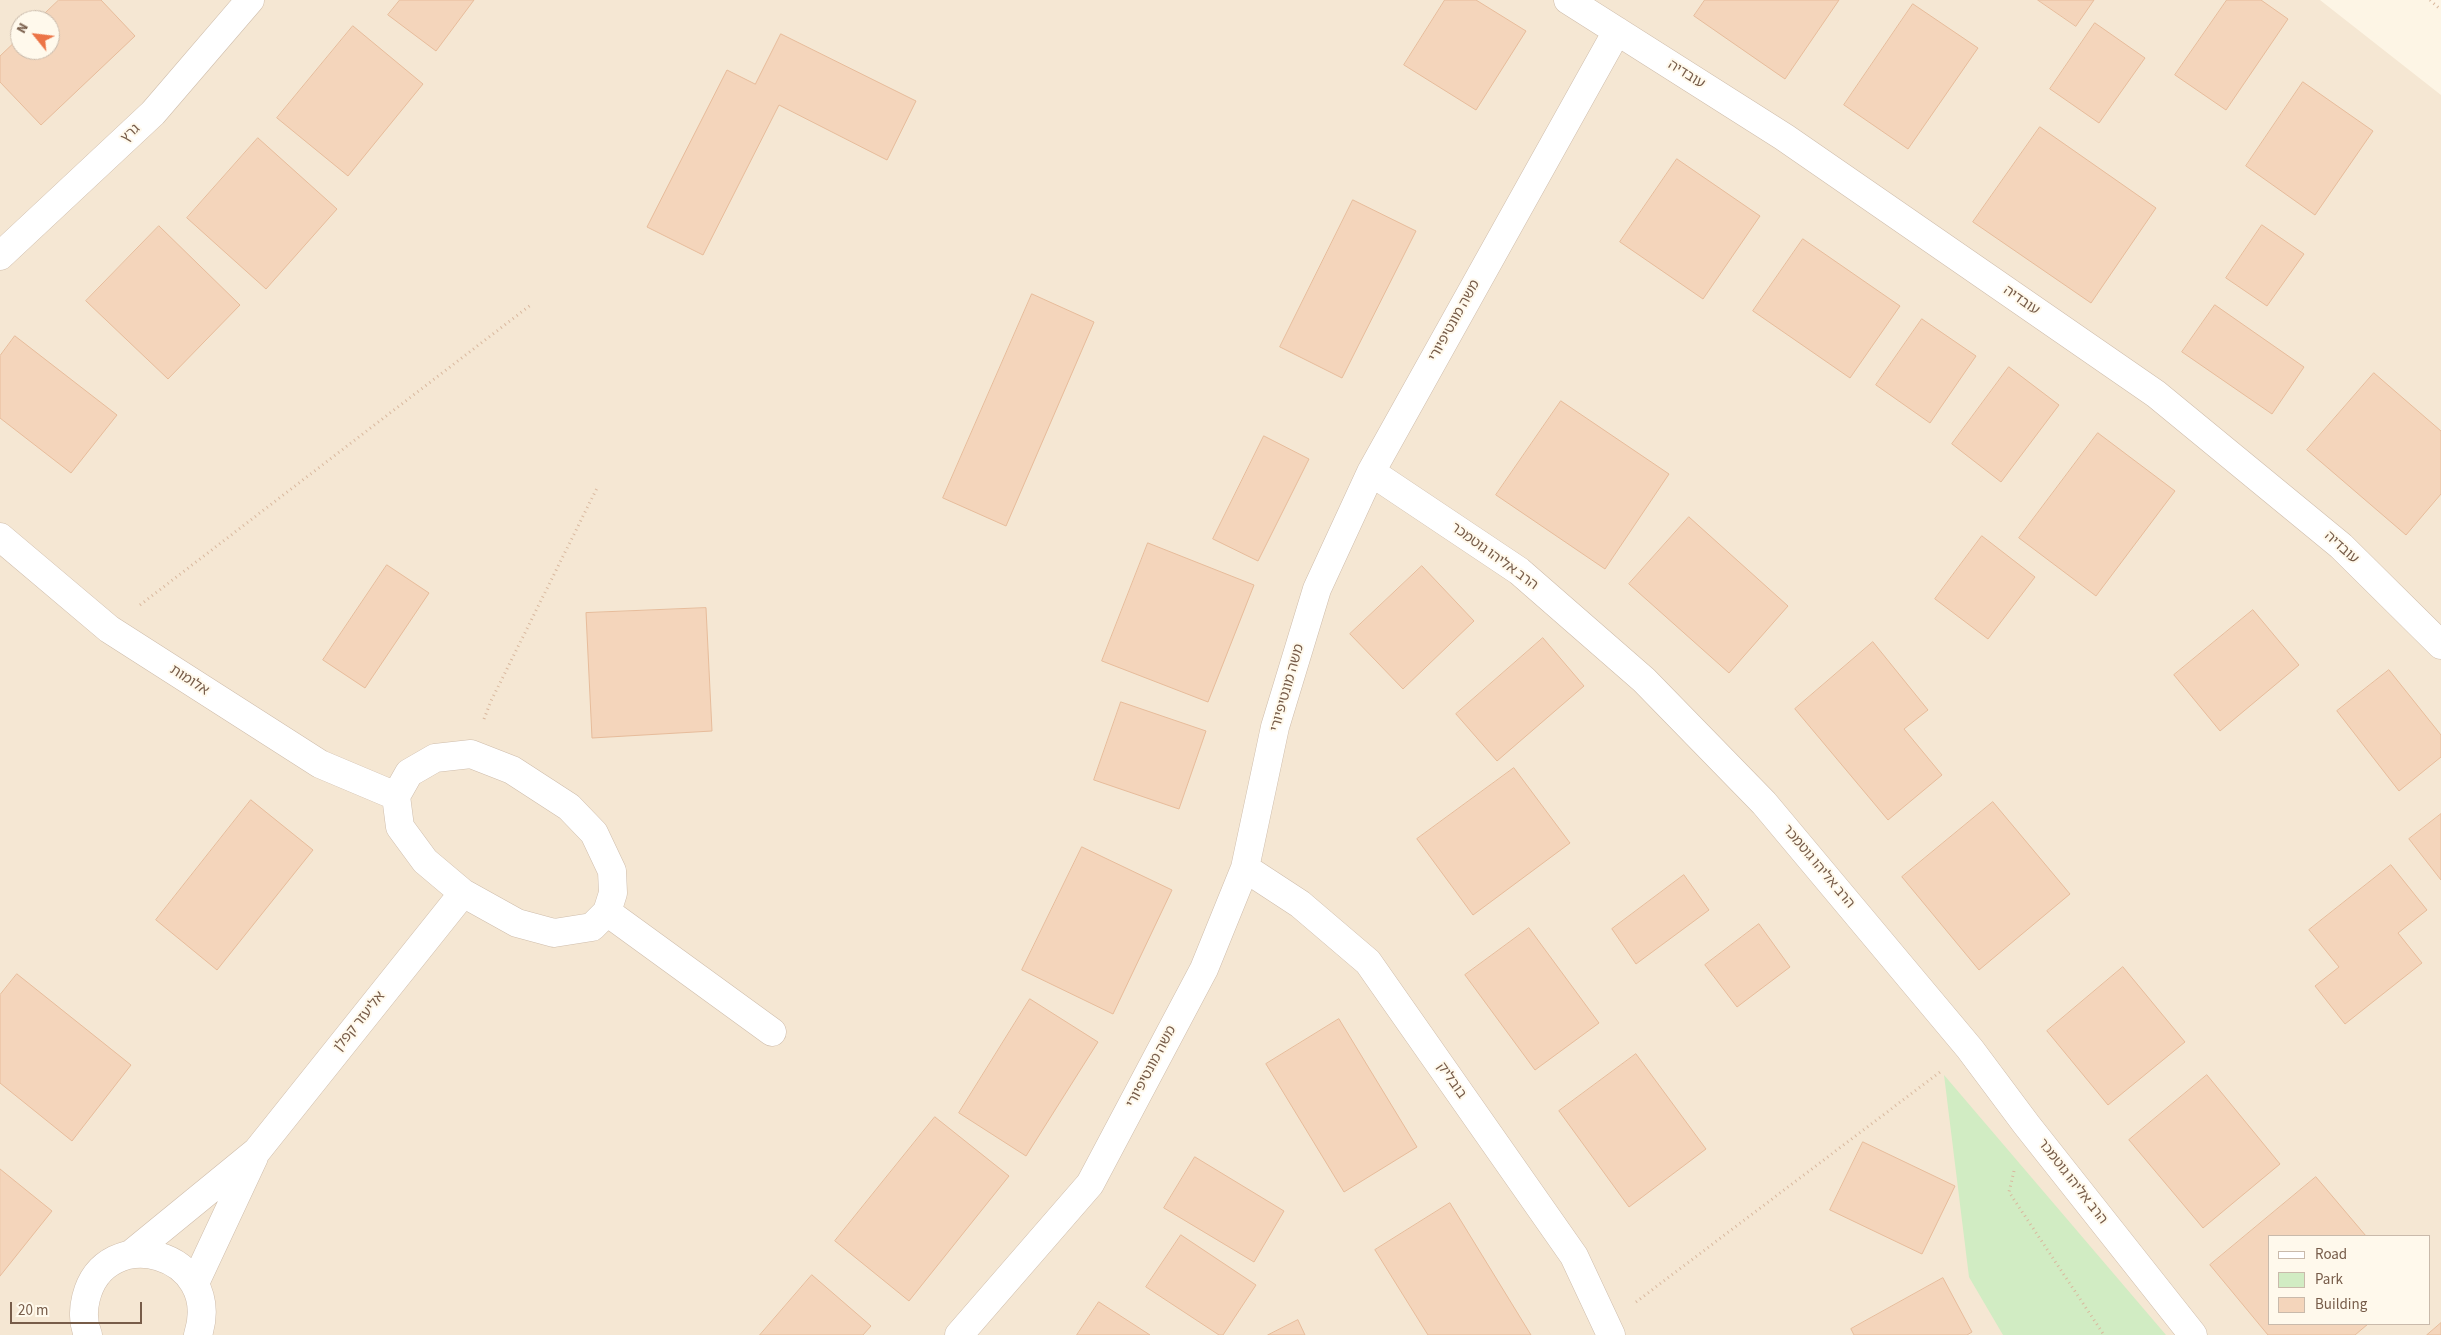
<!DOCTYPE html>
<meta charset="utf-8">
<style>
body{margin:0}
#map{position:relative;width:2441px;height:1335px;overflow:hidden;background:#fdf5e5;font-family:"Source Sans 3",sans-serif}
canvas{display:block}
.legend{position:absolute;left:2268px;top:1235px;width:162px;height:90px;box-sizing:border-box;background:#fff9ec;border:1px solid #c9baab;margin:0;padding:6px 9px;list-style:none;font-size:15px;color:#775c49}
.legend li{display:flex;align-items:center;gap:10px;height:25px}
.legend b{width:25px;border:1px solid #c9baab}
.north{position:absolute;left:10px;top:10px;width:50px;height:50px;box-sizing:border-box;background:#fff9ec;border:1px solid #c9baab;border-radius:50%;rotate:299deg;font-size:14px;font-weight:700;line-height:20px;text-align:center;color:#775c49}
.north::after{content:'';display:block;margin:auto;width:18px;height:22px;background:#ec7446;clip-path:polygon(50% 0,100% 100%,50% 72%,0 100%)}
.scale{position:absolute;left:10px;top:1302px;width:132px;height:22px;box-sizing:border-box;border:2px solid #775c49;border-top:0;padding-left:6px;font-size:15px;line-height:18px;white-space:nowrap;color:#775c49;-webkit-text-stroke:4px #fff9ec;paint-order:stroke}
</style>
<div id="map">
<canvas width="2441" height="1335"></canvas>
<ul class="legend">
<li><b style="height:6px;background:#fff"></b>Road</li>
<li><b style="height:14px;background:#d1ecc3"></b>Park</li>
<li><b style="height:14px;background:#f4d5bb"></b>Building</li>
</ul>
<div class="north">N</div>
<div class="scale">20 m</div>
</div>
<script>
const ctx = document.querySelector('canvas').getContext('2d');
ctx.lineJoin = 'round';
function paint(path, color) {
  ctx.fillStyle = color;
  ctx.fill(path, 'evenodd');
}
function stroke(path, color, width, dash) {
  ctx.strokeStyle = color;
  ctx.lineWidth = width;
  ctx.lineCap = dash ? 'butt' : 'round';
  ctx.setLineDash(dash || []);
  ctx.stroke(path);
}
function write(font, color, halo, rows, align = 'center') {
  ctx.font = font + ' "Source Sans 3","Noto Sans Hebrew",sans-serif';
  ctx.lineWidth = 4;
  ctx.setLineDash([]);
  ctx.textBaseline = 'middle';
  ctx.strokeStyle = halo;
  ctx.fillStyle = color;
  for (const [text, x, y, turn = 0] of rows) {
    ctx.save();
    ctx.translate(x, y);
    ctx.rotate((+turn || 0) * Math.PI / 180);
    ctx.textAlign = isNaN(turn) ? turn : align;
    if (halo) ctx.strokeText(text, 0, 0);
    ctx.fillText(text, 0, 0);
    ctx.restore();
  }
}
paint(new Path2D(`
 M0,0H2320L2441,95V1335H0ZM20,20H50V50H20ZM2270,1236H2430V1324H2270Z`), '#f5e7d3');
paint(new Path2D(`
 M1944,1075L2166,1335H2003L1969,1277Z`), '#d1ecc3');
const building = new Path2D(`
 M59,0H101L135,36L41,125L0,82V56L20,37V50H50V20H38Z
 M400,0H474L436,51L388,15Z
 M1445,0H1476L1526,31L1476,110L1404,65Z
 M1705,0H1839L1785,79L1694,16Z
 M2038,0H2094L2076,26Z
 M2227,0H2261L2288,19L2226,110L2175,75Z
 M1913,4L1978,48L1908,149L1844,105Z
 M2095,23L2145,58L2099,123L2050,89Z
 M353,26L423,84L348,176L277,118Z
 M781,34L916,101L887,160L779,105L703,255L647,227L727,70L755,84Z
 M2303,82L2373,131L2315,215L2246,166Z
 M2040,127L2156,208L2091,303L1973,222Z
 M258,138L337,209L266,289L187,218Z
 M1677,159L1760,216L1703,299L1620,242Z
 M1353,200L1416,231L1342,378L1280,347Z
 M2262,225L2304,254L2267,306L2226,278Z
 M159,226L240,305L168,379L86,301Z
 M1803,239L1900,306L1850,378L1753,311Z
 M1032,294L1094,322L1006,526L943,498Z
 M2215,305L2304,367L2272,414L2182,352Z
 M1922,319L1976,356L1930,423L1876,385Z
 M15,336L117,415L71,473L0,418V356Z
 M2009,367L2059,405L2001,482L1952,444Z
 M2374,373L2441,431V494L2406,535L2307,450Z
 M1561,401L1669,474L1605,569L1496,495Z
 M2098,433L2175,491L2096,596L2019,538Z
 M1264,436L1309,459L1258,561L1213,539Z
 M1689,517L1788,606L1729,673L1629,584Z
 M1982,536L2035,577L1988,639L1935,599Z
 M1148,543L1254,585L1208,702L1102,661Z
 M387,565L429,593L365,688L323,660Z
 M1422,566L1474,621L1403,689L1350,634Z
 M706,608L712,731L592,738L586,613Z
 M2253,610L2299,665L2220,731L2174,675Z
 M1543,638L1584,686L1497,761L1456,714Z
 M1873,642L1928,710L1904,729L1942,775L1888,820L1795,709Z
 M2389,670L2441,735V757L2399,791L2337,711Z
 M1121,702L1206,731L1179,809L1094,780Z
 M1514,768L1570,843L1473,915L1417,839Z
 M251,800L313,850L217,970L156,920Z
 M1993,802L2070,894L1979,970L1902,877Z
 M2441,814V880L2409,839Z
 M1082,847L1172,890L1113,1014L1022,970Z
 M2391,865L2427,910L2398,933L2422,963L2345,1024L2315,986L2339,967L2309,930Z
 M1684,875L1709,910L1636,964L1612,929Z
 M1759,924L1790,967L1737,1007L1705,965Z
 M1529,928L1599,1023L1535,1070L1465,975Z
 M2123,967L2185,1042L2108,1105L2047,1031Z
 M17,974L131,1065L72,1141L0,1083V995Z
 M1030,999L1098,1042L1026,1156L959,1113Z
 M1339,1019L1417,1147L1344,1192L1266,1064Z
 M1636,1054L1706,1149L1629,1207L1559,1111Z
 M2207,1075L2280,1164L2203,1228L2129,1140Z
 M935,1117L1009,1176L909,1301L835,1241Z
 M1863,1142L1955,1186L1922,1254L1830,1210Z
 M1195,1157L1284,1211L1254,1262L1164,1208Z
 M0,1169L52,1211L0,1276Z
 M2316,1177L2366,1236H2270V1324H2368L2355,1335H2268L2210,1265Z
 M1450,1203L1531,1335H1428L1375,1250Z
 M1181,1235L1256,1285L1223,1335H1219L1146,1287Z
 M812,1275L871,1326L863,1335H760Z
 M1943,1278L1972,1332L1967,1335H1854L1851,1329Z
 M1099,1302L1150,1335H1077Z
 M1298,1320L1305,1335H1268Z
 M2441,1323V1335H2427Z`);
paint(building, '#f4d5bb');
stroke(building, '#e7bc9b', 1);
const minor = new Path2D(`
 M1568,0L1784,137L2156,394L2341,546L2441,645
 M0,256L153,113L250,0
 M1371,472L1519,571L1644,680L1764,803L1970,1049L2026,1124L2193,1335
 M0,537L109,629L320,764L396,796
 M471,754L512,770L569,807L594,833L612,871L613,893L607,912L592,927L554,933L517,923L463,893L425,861L400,827L396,796L409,773L435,758Z
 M1245,868L1300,904L1368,962L1574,1256L1611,1335
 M607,912L772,1032
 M131,1254L257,1151L463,893
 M195,1283L254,1157
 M88,1335C83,1323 83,1310 86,1298C105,1221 224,1252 198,1335
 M959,1335L1090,1184L1204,969L1245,868L1275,727L1317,589L1371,472L1617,31`);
stroke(minor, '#cfbdab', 29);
stroke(new Path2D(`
 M2430,0L2441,10
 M140,605L532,304
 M484,719L491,701L598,486
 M2014,1171L2009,1192L2104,1335
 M1636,1302L1940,1072`), '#d9b89e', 3, [1, 4]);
stroke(minor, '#fff', 28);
write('14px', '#775c49', '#fff9ec', [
 ["עובדיה",1686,75,32],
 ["גרץ",131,134,-43],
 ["עובדיה",2021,301,35],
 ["משה מונטיפיורי",1455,321,-61],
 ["עובדיה",2341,548,42],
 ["הרב אליהו גוטמכר",1494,557,36],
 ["אלומות",189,681,33],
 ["משה מונטיפיורי",1288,688,-74],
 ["הרב אליהו גוטמכר",1818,867,50],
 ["אליעזר קפלן",360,1022,-51],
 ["משה מונטיפיורי",1152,1067,-62],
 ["בובליק",1451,1081,55],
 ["הרב אליהו גוטמכר",2072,1182,52]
]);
</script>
